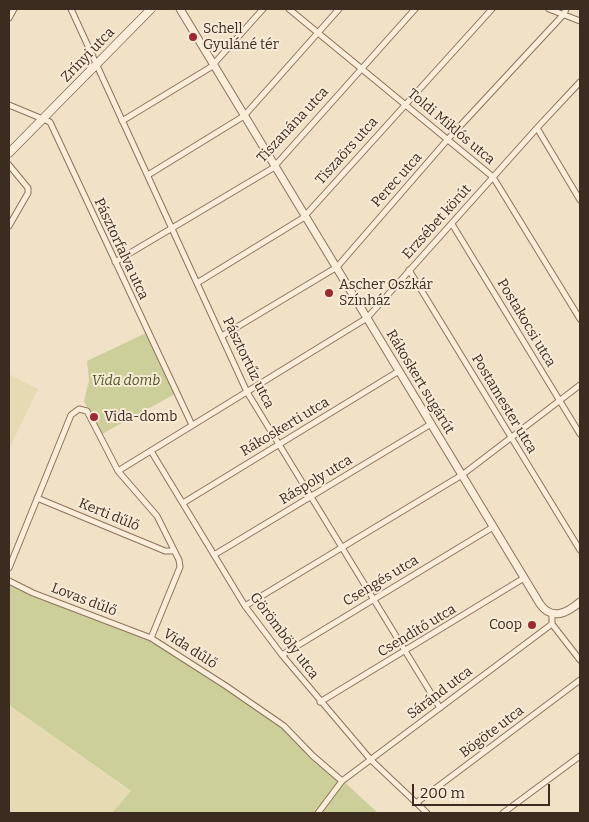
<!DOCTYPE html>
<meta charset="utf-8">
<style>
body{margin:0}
#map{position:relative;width:589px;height:822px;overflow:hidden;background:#f0e1c7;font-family:Bitter,serif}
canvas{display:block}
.frame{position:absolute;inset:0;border:10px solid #3c2b1f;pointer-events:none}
.scale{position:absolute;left:412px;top:784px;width:138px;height:22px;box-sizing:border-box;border:2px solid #3c2b1f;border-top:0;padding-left:6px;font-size:15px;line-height:18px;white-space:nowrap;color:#3c2b1f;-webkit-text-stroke:4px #f7ebd7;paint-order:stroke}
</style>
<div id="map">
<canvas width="589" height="822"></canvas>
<div class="frame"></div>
<div class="scale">200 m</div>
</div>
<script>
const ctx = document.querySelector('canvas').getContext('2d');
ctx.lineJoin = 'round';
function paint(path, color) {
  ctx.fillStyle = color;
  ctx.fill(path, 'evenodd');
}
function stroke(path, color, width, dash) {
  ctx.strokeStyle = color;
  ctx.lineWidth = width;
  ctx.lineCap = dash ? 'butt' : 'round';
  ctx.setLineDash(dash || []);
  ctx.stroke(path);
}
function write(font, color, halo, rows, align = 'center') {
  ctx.font = font + ' Bitter,serif';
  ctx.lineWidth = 4;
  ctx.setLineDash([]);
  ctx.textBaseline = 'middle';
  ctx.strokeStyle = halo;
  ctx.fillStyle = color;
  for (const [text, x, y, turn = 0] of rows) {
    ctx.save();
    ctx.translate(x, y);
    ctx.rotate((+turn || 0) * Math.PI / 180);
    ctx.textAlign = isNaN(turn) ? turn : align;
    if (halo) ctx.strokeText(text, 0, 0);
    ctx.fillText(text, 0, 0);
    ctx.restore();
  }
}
paint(new Path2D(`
 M9,374L38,389L9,449Z
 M9,705L131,792L112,813H9Z`), '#e6dab3');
paint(new Path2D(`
 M146,333L175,394L102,434L84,401L89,380L87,361Z
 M9,583L147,638L226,686L283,729L338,781L341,779L378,813H112L131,791L9,705Z`), '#cdcf9a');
const minor = new Path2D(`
 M71,9L247,392L440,708
 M289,9L493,177L580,319
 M549,9L580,21
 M9,18L14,9
 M9,105L50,122L192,425
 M122,121L211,67L263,9
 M537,128L580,200
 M9,165L28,188V193L9,226
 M148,175L244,116L339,9
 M452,224L580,434
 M115,262L273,168L415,9
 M409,270L580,550
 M197,283L303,218L492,9
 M222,336L337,267L448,139L564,14L566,9
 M151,451L245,606L282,655L371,760L427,813
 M118,471L367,318L537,128L580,82
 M37,498L165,551H173
 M183,503L399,371
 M214,555L431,424
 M9,568L71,415L79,409L87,411L118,471L157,516L179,560L180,567L151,638
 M9,581L33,593L151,638L226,686L284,726L313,756L342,781
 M245,606L462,475L580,385
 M552,613V624L580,660
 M282,655L493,527
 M320,702L524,578
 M416,803L580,680
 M318,813L342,781L552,624
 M503,813L580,756`);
const tertiary = new Path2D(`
 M180,9L540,604C552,621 567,613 580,602`);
const secondary = new Path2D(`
 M9,153L151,9`);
stroke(minor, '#8c725b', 7);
stroke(tertiary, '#8c725b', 9);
stroke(secondary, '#6e533e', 9);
stroke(minor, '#faeeda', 5);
stroke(tertiary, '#faeeda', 7);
stroke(secondary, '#faeeda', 8);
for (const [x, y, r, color] of [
 [193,37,5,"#9e2932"],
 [329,293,5,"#9e2932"],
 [94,417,5,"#9e2932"],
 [532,625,5,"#9e2932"]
]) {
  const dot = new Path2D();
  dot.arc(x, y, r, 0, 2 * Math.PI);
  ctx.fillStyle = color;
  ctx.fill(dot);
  stroke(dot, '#f7ebd7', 2);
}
write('14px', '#3c2b1f', '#f7ebd7', [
 ["Schell",203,29],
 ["Gyuláné tér",203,45],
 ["Ascher Oszkár",339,285],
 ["Színház",339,301],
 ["Vida-domb",104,417],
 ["Coop",522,625,"right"]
], 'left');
write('14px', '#3c2b1f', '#f7ebd7', [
 ["Zrínyi utca",88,55,-46],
 ["Tiszanána utca",293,125,-47],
 ["Toldi Miklós utca",451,127,40],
 ["Tiszaörs utca",347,151,-48],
 ["Perec utca",397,180,-48],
 ["Erzsébet körút",437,222,-48],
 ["Pásztorfalva utca",121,249,65],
 ["Postakocsi utca",526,323,59],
 ["Pásztortűz utca",248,363,64],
 ["Rákoskert sugárút",420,382,59],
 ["Postamester utca",504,404,59],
 ["Rákoskerti utca",285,427,-31],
 ["Ráspoly utca",316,480,-31],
 ["Kerti dűlő",109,515,22],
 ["Csengés utca",381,581,-31],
 ["Lovas dűlő",84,600,21],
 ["Csendítő utca",417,631,-31],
 ["Görömböly utca",284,636,53],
 ["Vida dűlő",190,649,33],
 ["Sáránd utca",440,693,-37],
 ["Bögöte utca",492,732,-37]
]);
write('italic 14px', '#505925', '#f7ebd7', [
 ["Vida domb",126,381]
]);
</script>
